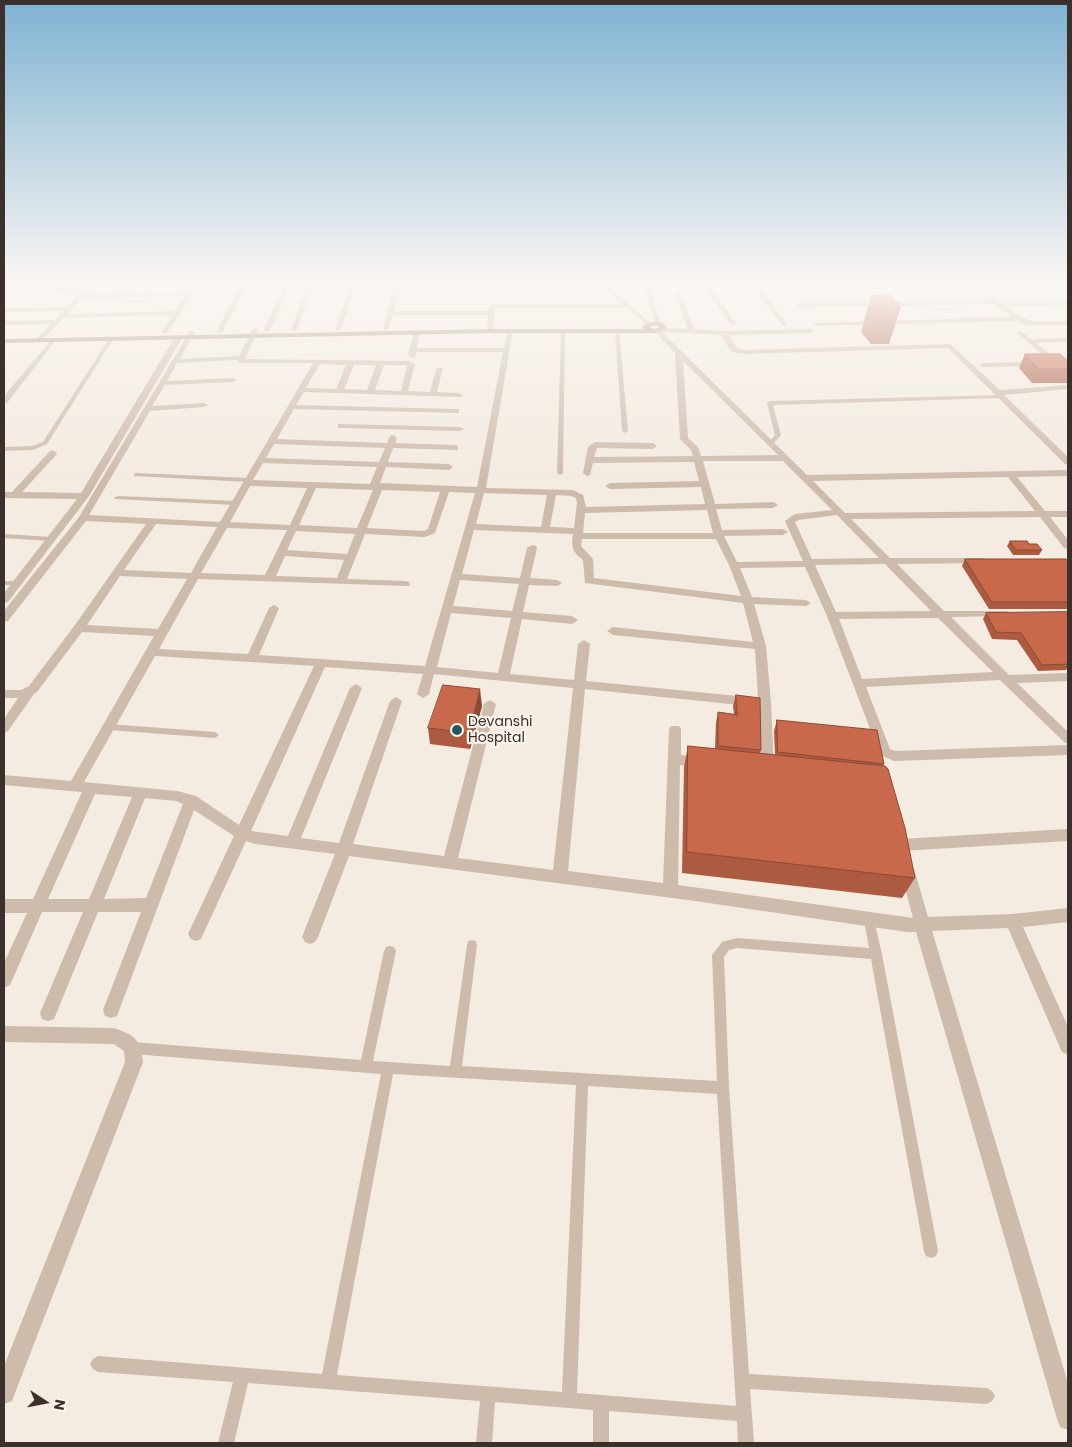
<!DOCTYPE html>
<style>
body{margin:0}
#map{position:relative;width:1072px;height:1447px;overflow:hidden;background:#f4ebe1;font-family:Poppins,sans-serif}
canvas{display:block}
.frame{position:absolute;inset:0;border:5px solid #3b302b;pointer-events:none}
.north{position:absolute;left:20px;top:1377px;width:50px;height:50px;-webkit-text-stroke:4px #fbf5ee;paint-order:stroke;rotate:101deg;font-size:14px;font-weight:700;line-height:20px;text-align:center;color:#3b302b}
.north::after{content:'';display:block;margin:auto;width:18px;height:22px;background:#3b302b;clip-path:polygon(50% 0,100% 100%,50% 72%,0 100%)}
</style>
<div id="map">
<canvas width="1072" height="1447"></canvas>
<div class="frame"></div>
<div class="north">N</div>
</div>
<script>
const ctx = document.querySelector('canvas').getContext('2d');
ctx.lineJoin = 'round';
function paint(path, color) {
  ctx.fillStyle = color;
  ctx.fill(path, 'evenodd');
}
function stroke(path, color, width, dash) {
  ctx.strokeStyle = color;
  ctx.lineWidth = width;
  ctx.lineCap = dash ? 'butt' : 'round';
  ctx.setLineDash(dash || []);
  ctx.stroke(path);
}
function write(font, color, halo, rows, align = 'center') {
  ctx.font = font + ' Poppins,sans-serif';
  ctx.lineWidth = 4.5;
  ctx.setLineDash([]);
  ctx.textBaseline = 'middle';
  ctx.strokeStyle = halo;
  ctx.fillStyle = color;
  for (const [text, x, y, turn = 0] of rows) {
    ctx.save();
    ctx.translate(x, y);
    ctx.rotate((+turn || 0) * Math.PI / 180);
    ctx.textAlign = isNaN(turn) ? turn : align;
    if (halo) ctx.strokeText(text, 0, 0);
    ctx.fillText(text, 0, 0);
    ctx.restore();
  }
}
paint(new Path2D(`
 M563,330L565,331L563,473L560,475L557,473L561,331Z
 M617,330L619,331L628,431L625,433L622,431L615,331Z
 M110,337L114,338L47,444L33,450L4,451V447L32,446L43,442Z
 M1000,395L1003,397L1002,398L773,405L781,435L773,444L768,443L775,435L767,403L770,401Z
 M136,473L249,478L252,480L249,482L134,476V474Z
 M117,496L236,501L239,503L236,505L115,499L114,498Z
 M4,534L52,537L55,539L52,541L4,538Z
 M4,581H16L20,583L16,585H4Z
 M109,724L215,732L219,735L215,738L109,730L105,727Z
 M869,915L873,917L874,920L882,954L938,1251L936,1256L931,1258L926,1256L924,1251L871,959L737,948L729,950L724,957L729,1088L749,1374L987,1388L992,1391L995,1396L992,1401L987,1404L750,1389L754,1443H738L737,1421L609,1411V1443H593V1410L495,1402L492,1443H476L480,1401L248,1383L234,1443H218L233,1382L98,1372L93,1369L90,1364L93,1359L98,1356L322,1374L381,1074L133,1054L129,1052L127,1048L129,1044L133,1042L361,1060L384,951L386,947L390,946L394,947L396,951L373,1061L450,1066L467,945L468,941L472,940L476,941L477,945L462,1066L717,1081L712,955L722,942L737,938L869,948L864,920L865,917ZM393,1074L576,1085L562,1392L337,1375ZM588,1086L717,1094L736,1406L577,1393Z`), '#cdbbac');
paint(new Path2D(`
 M89,284H95L86,294L187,292L192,288L195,290L168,332L165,334L162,332L173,315L64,318L40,342L36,340L51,324L4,325V321L55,320L63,311L4,312V308L67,307L80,293L4,289V285L84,289ZM185,296L175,311L68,314L83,298Z
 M600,284H606L651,323V325H647L627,308H495L493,331L490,333L487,331L488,315H393L389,328L386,330L383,328L393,290H355L341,329L338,331L335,329L349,290H311L297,330L294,332L291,330L305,290H288L270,330L267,332L264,330L282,290H244L223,331L220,333L217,331L237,290L242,286H493L496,288L493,290H400L394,311H488L489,306L492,304H622Z
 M643,284H649L661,325L656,324Z
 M703,284H709L736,324L735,325H731Z
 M751,284H757L786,323V325H782Z
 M1016,284L1063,285L1060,287L787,290L784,288L787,286Z
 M675,290L680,291L694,329L724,331L811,329L814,331L811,333L729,335L737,348L744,350L950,344L1000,390L1068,385V389L1004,395L1068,457V465L1065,464L948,348L744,354L731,352L721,335L662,332L807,475L1068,470V476L1017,477L1045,511H1068V517H1050L1068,540V549L1064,548L1040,517L851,519L890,558H985V562L981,563L897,564L944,611H1007L1008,613L1003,616L951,617L1009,675L1068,673V681L1017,683L1068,732V744L1064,742L1000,680L866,687L890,749L895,751L1068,745V755L894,761L880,755L827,616L805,567L740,568L752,597L806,600L811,603L806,606L754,604L766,646L771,703L774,770L772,774H762L760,770L759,707L585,689L568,871L663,883L669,729L671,726H679L681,729V755L706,758L708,762L706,766L701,767L680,765L678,885L913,918L900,869L902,865L907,863L912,865L914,869L928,917L1013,914L1068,908V922L1023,927L1068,1027V1055L1062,1052L1008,928L932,931L1068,1383V1430L1060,1427L1057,1419L916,932H907L688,900L349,856L318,937L315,942L310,944L305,942L302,937L335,854L255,844L246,841L201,939L196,941L191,939L188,934L234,836L194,810L117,1016L111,1018L105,1016L103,1010L141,912H98L54,1019L48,1021L42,1019L40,1013L83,912H42L10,985L4,988V963L27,913H4V899H33L82,792L4,785V775L71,781L154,636L82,632L37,692L34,694L8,731L4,733V719L18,698H4V690H21L29,686L75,625L146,524L86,521L8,621L4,622V611L79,517L190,331L195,332L180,359L239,356L252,330L255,328L258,330L245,359L409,361L415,364L408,391L430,392L436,369L443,367L437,392L459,393L463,395L462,397L304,392L296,405L456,409H459V413L294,409L277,439L387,443L390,436L393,435L397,438L395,443L455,445L458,446V450L393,448L388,462L449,464L453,467L449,470L386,467L380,483L477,487L503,352H416L415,358H412L408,356L414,332L417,330L420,332L417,348H504L508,331L513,330L486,488L573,490L583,495L586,507L705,504L701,487L610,489L605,486L610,483L699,481L694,462L593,463L590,475L587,476L583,473L588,447L595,442L653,443L657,446L653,449L597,448L594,457L693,456L691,450L680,439L675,353L654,331L663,328L687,329ZM237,360L240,363H313L220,522L89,515L150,411L204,407L208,405L204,403L152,406L165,385L233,382L237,380L233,378L167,381L177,363ZM683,361L778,455L701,456L698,447L688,438ZM320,364L346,365L336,389L306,388ZM354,365H376L367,390L344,389ZM384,365H407L401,391L375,390ZM274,444L385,448L379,462L266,458ZM703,461H783L832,510L795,514L785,521L803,561L737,562L724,536L783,535L788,532L783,529L722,530L716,509L773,508L778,505L773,502L715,504ZM263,463L377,467L370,484L253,480ZM1008,477L1035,511L845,513L813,481ZM250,486L307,488L290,525L230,522ZM316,488L373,490L357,528L299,525ZM382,490L440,492L428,529L424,531L367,528ZM449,492L475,493L425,666L259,655L279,608L274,605L269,608L248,654L159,649L198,579L409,586L410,584L409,582L405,581L347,579L365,534L425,537L435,533ZM484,493L547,495L541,527L476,524ZM556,495L571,496L576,498L577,503L574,528L550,527ZM707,510L713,533H583L585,513ZM837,515L879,558L812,559L795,522L798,520ZM156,524L217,527L191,573L124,570ZM227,528L287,530L265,575L201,573ZM474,530L573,534C571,546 572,552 583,560L585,583L743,603L753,642L613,627L607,631L613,635L755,649L758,698L586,681L590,644L584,640L578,644L574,680L510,674L522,619L572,624L578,620L572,616L523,612L529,585L557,586L562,583L557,580L530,578L537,548L536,546L532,545L527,548L520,578L462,574ZM296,531L355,534L347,554L287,550ZM582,539H716L729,565L741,596L594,578L593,559L581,546ZM285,556L344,560L337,578L276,576ZM885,564L931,611L836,612L815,565ZM120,576L187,579L158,629L87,625ZM460,580L519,584L512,611L453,606ZM451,613L511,618L498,673L437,667ZM938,618L993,672L862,679L839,619ZM155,656L314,666L239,825L196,796L177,791L84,782ZM325,667L423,674L417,694L423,698L429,694L434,674L573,688L553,870L458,858L496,704L490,700L484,704L444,856L353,844L402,701L396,697L390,701L339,843L301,838L362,688L356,684L350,688L288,836L251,831ZM95,794L132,797L89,899H48ZM145,798L176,801L183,804L146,898L104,899Z
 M991,295L1001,302L1068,301V305L1005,306C1030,326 1038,321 1068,321V325H1026L1016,321L816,326L814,325V323L1011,317L995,304L799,307L796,305L799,303L991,300L988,297Z
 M1020,331L1031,339L1068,338V342L1036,343L1068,370V376L1018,334L1017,333Z
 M53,338L57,340L55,341L7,403H4V396Z
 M177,338L181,340L89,496L8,602L4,603V593L77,499L4,498V492H12L50,451L53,450L57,453L56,455L22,492L81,493L173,340Z
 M1035,362L1039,364L1038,366L983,367L979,365L983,363Z
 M338,424L460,427L464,429L460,431L341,428H338Z
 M1068,829V841L901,851L896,849L894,845L896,841L901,839Z
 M4,1026L114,1028C134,1035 141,1039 143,1062L15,1393L12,1401L4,1404V1366L125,1062L124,1051L114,1044L4,1042Z`), '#cdbbac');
paint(new Path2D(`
 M655,321L664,324L667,328L655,333H490L4,343V339L490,329H643L642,326ZM655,325L660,327L655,329L649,327Z`), '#a18a7d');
paint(new Path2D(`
 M871,296L901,307L889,344H871L861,332Z
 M1025,354L1068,361V383H1032L1019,368Z
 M1010,541L1029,544L1042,550L1039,555H1013L1007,546Z
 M965,559L1068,562V609H989L962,566Z
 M1068,612V667L1066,670L1038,671L1017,640L992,639L983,619L986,613Z
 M736,695L761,750L760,753L775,755L774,731L777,720L884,764L883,766L915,878L902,898L682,873L684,767L688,746L715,749L716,723L718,712L734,714L733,706Z
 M482,706L470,749L430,744L428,728Z`), '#ac5a40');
paint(new Path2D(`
 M480,689L482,706L470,749L469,733Z`), '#8c4a34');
const building = new Path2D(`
 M890,295L901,307L881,308L871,296Z
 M1025,354H1060L1068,361V369H1039Z
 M1010,541H1027L1029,544H1037L1042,550H1016Z
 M965,559H1066L1068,562V602H992Z
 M1068,612V664L1042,665L1021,633L996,632L986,613Z
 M443,685L480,689L469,733L428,728Z
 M736,695L760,698L761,750L718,746V712L737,715Z
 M777,720L877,730L884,764L778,752Z
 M688,746L885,766L888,769L905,828L915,878L687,852Z`);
paint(building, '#c8694b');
stroke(building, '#8c4a34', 1);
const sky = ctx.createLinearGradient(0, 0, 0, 486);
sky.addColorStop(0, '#7eb2d2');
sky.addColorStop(0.58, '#faf6f2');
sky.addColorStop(1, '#faf6f200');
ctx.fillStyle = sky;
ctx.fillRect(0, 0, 1072, 486);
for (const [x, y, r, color] of [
 [457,730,6,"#1f5a5e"]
]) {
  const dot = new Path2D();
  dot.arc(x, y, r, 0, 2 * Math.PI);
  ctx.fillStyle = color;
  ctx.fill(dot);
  stroke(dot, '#fbf5ee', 2);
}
write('14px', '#3b302b', '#fbf5ee', [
 ["Devanshi",468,722],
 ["Hospital",468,738]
], 'left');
</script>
